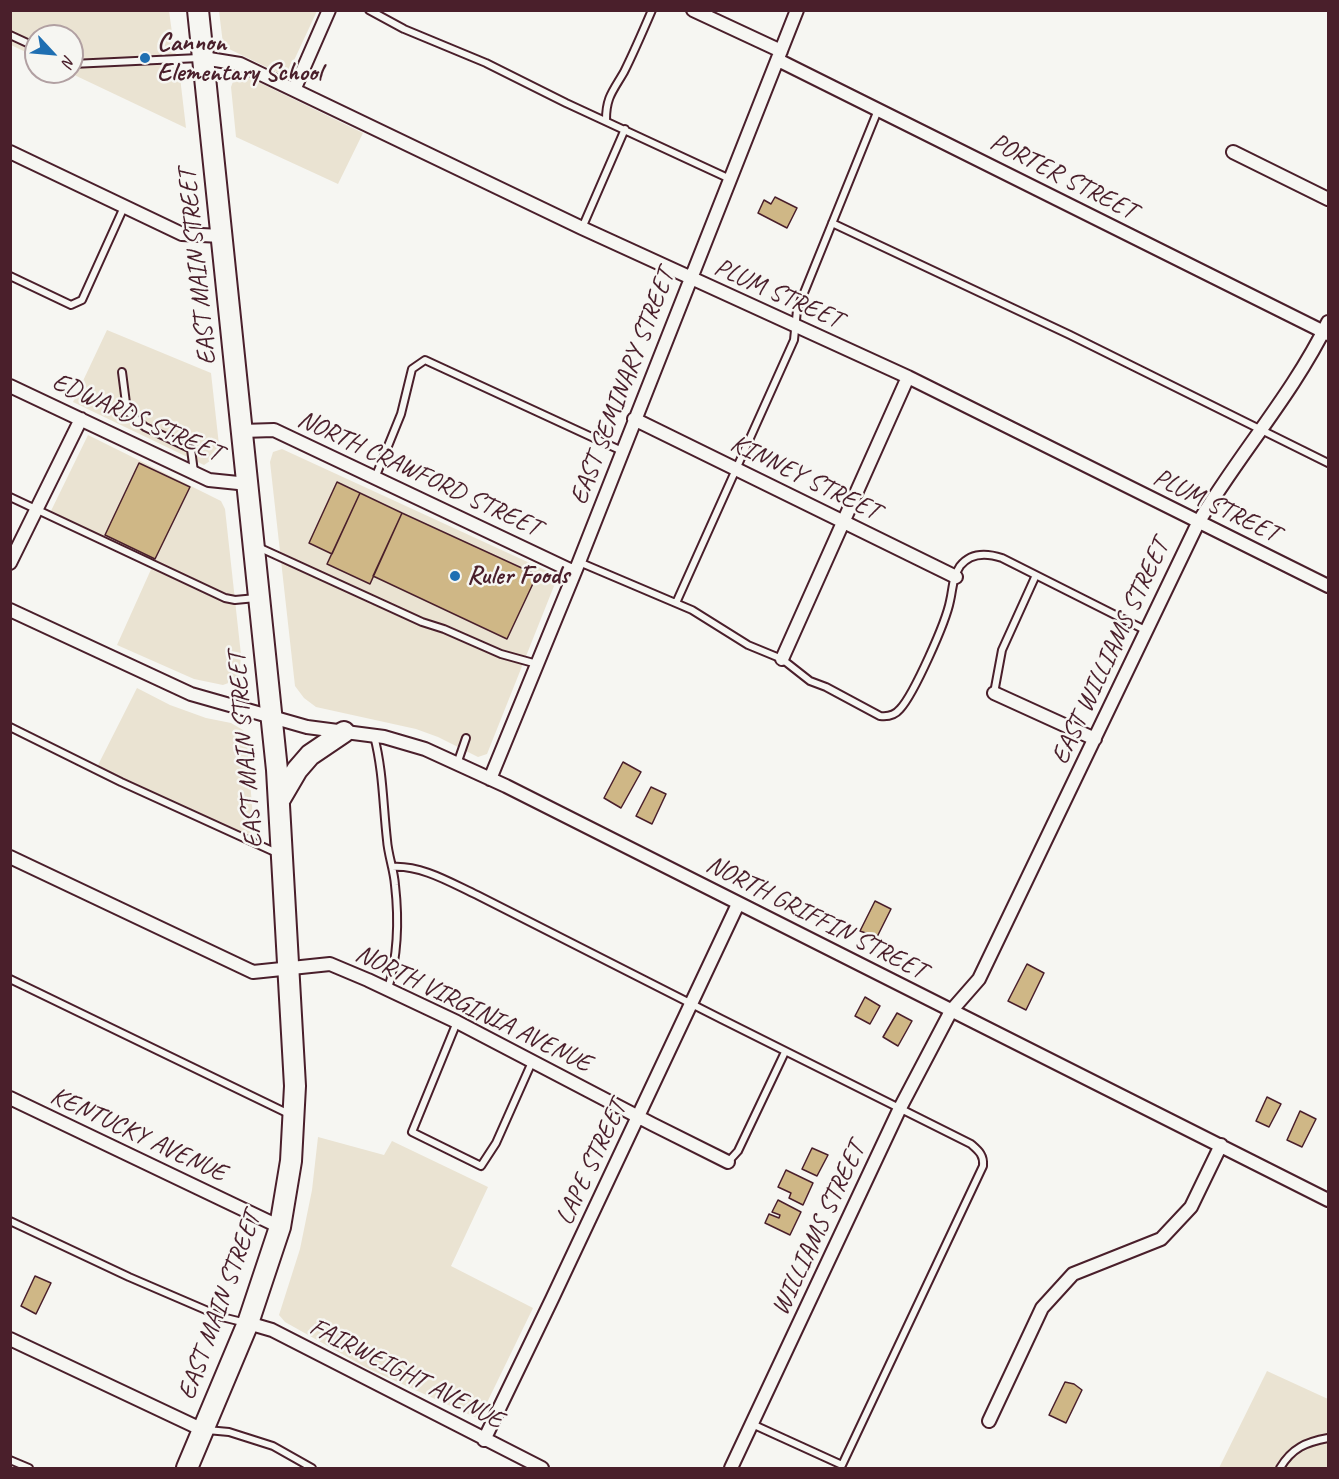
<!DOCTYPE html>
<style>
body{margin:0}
#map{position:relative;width:1339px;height:1479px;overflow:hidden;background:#f6f6f2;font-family:Caveat,sans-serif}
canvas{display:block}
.frame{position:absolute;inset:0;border:12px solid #4a1f2b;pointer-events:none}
.north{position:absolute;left:24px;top:24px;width:60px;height:60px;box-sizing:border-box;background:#f6f6f2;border:2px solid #b1a0a2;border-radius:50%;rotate:116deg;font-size:16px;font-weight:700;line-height:24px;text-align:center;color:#4a1f2b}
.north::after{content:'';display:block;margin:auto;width:21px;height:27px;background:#1f6fb2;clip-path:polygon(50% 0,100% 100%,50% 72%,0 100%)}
</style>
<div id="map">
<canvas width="1339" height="1479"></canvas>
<div class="frame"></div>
<div class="north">N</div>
</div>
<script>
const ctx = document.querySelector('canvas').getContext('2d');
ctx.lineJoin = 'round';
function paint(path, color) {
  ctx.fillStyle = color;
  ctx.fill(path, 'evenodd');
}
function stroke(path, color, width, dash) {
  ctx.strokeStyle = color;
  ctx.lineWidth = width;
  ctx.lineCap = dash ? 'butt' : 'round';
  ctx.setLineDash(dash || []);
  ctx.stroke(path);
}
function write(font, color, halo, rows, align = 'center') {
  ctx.font = font + ' Caveat,sans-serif';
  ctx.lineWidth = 5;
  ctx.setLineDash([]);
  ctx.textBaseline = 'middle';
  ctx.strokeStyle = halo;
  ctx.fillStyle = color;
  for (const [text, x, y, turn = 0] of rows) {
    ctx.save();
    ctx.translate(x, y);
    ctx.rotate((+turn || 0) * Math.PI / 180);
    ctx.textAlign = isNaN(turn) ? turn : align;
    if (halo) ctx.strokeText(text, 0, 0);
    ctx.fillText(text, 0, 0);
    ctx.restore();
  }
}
paint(new Path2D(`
 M11,11H169L173,40L180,77L186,128L68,72H72V36H36V57L11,45Z
 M219,11V10L317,11L290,69L281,74L229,49L223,44Z
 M239,76H246L363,133L338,184L236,137L231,87L234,79Z
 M107,330L211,373L220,454L204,465L73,402Z
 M88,435L221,501L225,509L241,655L239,679L223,685L194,679L117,645L153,565L49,515Z
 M282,449L558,576L487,754L478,757L438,737L416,729L316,707L304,698L295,686L270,462L273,452Z
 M137,688L170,705L206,718L231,723L243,730L247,743L255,843L96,769Z
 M318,1137L384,1155L392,1141L488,1187L451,1266L533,1308L479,1419L367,1368L285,1322L279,1315L300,1249L312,1190Z
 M1267,1371L1328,1399V1468H1219Z`), '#eae3d2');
const building = new Path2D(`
 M775,197L797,208L787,228L758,213L764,200L771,204Z
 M139,463L190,487L155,559L105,535Z
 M337,482L360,493L332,554L309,543Z
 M360,493L402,513L370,584L327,564Z
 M402,513L537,575L507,639L373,576Z
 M623,762L641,772L621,808L604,798Z
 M651,787L666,794L652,824L636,816Z
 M875,901L891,909L877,937L860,931Z
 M1027,964L1044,973L1026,1010L1008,1001Z
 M865,997L880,1006L870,1024L855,1016Z
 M897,1013L912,1021L898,1046L883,1037Z
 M1267,1097L1281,1104L1269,1127L1256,1121Z
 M1300,1111L1316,1119L1302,1147L1287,1140Z
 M812,1148L828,1155L817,1176L802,1169Z
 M786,1170L813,1183L803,1205L789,1198L791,1193L778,1187Z
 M778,1200L801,1212L790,1235L765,1223L769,1214L779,1218L780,1215L772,1212Z
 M35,1276L51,1283L36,1314L21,1306Z
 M1065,1382L1074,1384L1082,1390L1066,1423L1049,1415Z`);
paint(building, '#cfb786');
stroke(building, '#4a1f2b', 1.5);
const service = new Path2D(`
 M369,10L404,29L486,63L566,103L730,179
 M10,35L36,47
 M72,64L199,58
 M606,120C606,97 613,91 624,72C634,52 643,31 652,10
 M832,223L1070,335L1328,463
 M582,228L625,129
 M10,276L71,305L82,300L124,207
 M122,372L127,411L145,427L191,449L194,472
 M375,478L401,414L412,369L425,360L622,451
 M10,497L225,598L235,600L256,598
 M258,547L422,622L444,629L501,654L537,664
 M579,562L692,610L748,645L782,659L810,681L826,687L880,716C888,717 895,715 900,709C914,694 946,622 950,601C953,589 952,578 960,566C971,552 987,553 1002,558L1145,630
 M676,603L794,340L797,310L878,110
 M994,693L1002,650L1036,575
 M10,727L121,782L279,854
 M374,736C383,770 383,805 387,840C388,855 394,870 395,885C399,920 398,955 388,989
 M457,764L466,738
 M392,867C422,865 451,883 477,895C641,979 806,1062 971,1144C979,1151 984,1155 983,1166L842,1465L752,1424
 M10,979L289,1114
 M457,1022L412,1132L481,1166L496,1143L532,1062
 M728,1162L738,1151L785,1052
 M10,1221L129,1277L222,1317L246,1323
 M207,1430L229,1432L273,1446L312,1468
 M10,1460L29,1468
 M1280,1468C1292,1448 1306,1442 1328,1438`);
const minor = new Path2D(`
 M693,10L781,51
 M203,58L240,64L582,228L908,377L1328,586
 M778,60L1328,334
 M294,90L329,10
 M10,152L182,234L221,236
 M1233,152L1328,199
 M10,386L209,480L248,484
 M634,419L956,577
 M242,431L274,430L574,572
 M10,563L81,419
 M10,610L191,694L307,727L384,737L425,749L506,786L1328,1200
 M782,659L908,377
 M994,693L1095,739
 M490,779L579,562L797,10
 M10,857L253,972L330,964L368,980L457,1022L652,1124L728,1162
 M10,1098L280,1227
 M248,1323L272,1330L542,1468
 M10,1339L203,1430
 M989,1421L1042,1308L1073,1274L1161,1239L1191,1207L1221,1145
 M484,1440L552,1299L738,904
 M731,1468L900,1108L951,1011L979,979L1198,523C1239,454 1293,394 1328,322`);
const primary = new Path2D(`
 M280,799L297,770L310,755L344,732
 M187,1468L248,1323L280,1227L291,1161L295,1086L277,770L198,10`);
stroke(service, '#4a1f2b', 10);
stroke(minor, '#4a1f2b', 16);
stroke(primary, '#4a1f2b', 24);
stroke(service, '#f6f6f2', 6);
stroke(minor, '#f6f6f2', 12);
stroke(primary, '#f6f6f2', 20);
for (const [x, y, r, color] of [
 [145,58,6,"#1f6fb2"],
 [455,576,6,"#1f6fb2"]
]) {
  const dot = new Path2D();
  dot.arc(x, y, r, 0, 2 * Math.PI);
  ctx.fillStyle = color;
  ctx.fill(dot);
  stroke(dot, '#f6f6f2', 2);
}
write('bold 26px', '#4a1f2b', '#f6f6f2', [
 ["Cannon",157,43],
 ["Elementary School",157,73],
 ["Ruler Foods",467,576]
], 'left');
write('26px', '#4a1f2b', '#f6f6f2', [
 ["PORTER STREET",1063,177,27],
 ["EAST MAIN STREET",198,267,-96],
 ["PLUM STREET",778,294,24],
 ["EAST SEMINARY STREET",623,387,-69],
 ["EDWARDS STREET",137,418,24],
 ["NORTH CRAWFORD STREET",419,474,25],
 ["KINNEY STREET",805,478,26],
 ["PLUM STREET",1216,506,26],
 ["EAST WILLIAMS STREET",1111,652,-65],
 ["EAST MAIN STREET",246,750,-95],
 ["NORTH GRIFFIN STREET",816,918,27],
 ["NORTH VIRGINIA AVENUE",473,1009,26],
 ["KENTUCKY AVENUE",138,1135,25],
 ["LAPE STREET",592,1163,-65],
 ["WILLIAMS STREET",819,1229,-65],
 ["EAST MAIN STREET",220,1306,-70],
 ["FAIRWEIGHT AVENUE",406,1374,27]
]);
</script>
